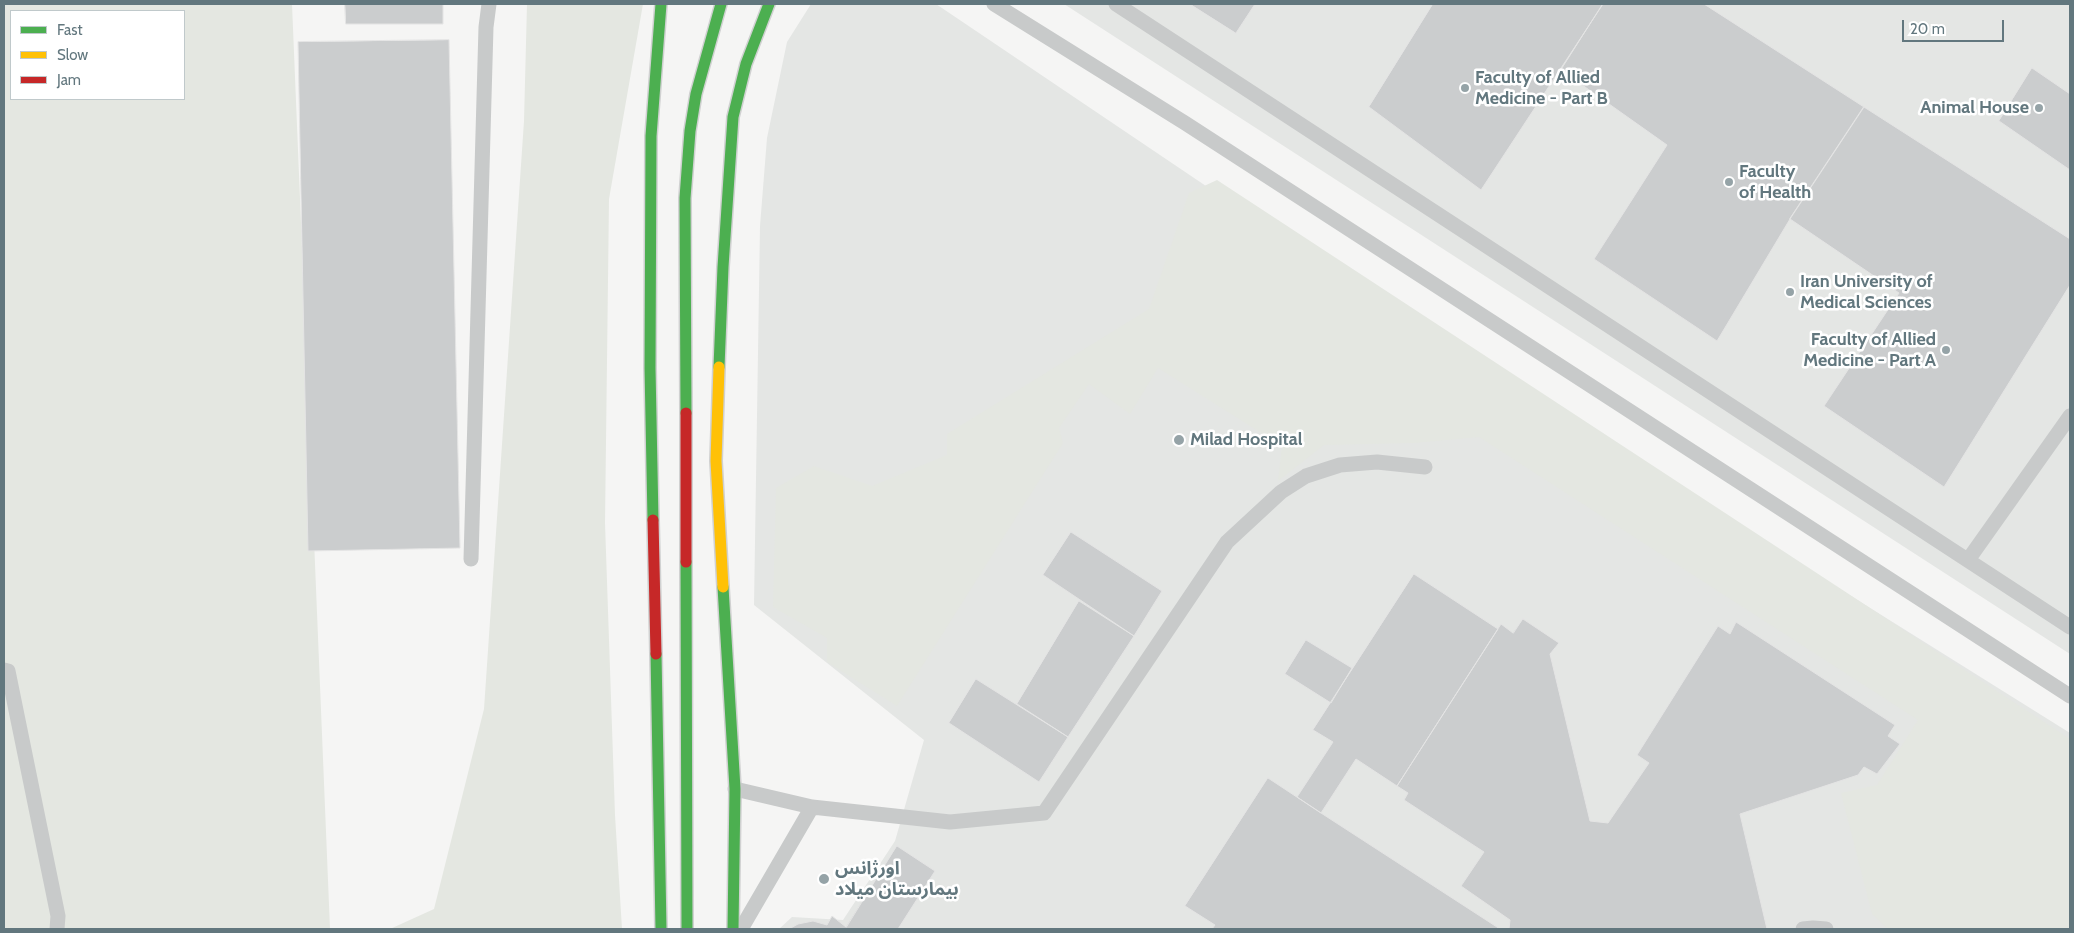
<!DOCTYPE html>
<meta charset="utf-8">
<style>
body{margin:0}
#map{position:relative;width:2074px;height:933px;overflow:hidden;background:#f5f5f4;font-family:Cabin,sans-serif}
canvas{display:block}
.frame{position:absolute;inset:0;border:5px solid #62777e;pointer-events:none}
.legend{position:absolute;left:10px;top:10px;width:175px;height:90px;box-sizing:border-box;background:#fff;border:1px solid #c0c9cb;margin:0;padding:6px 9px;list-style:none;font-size:15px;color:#62777e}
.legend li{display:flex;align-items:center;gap:10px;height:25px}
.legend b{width:25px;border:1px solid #c0c9cb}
.scale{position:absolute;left:1902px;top:20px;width:102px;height:22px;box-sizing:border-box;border:2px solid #62777e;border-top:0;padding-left:6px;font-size:15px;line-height:18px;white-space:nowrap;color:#62777e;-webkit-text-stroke:4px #fff;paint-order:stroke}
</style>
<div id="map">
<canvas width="2074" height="933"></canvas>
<div class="frame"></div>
<ul class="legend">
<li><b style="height:6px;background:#4caf50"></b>Fast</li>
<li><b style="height:6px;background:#ffc107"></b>Slow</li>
<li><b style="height:6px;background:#c62828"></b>Jam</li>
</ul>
<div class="scale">20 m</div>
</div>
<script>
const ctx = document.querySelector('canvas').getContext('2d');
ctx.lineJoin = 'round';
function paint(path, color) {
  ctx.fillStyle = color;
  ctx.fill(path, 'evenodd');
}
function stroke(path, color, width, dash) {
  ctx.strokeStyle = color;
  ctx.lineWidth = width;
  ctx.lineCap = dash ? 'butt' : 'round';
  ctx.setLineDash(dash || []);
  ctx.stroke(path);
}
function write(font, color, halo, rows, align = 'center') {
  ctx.font = font + ' Cabin,"Noto Sans Arabic",sans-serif';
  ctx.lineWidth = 5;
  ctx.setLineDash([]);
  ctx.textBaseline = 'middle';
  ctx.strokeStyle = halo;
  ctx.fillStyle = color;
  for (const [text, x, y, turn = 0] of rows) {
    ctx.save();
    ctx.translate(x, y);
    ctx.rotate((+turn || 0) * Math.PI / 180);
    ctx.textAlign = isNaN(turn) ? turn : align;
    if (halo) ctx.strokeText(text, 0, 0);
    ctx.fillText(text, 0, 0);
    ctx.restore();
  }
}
paint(new Path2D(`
 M811,4H936L1338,275L2070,733V929H779L792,917L843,920L895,841L924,740L754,605L760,226L767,138L787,42Z
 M1064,4H2070V654L1957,581Z`), '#e4e6e4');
paint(new Path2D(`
 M4,4H292L330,929H4ZM11,11H184V99H11Z
 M527,4H643L609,199L605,523L615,815L622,929H390L434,909L484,709L524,121Z
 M1217,180L2070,739V929H1888L1872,914L1841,793L1877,785L1918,720L1479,437L1414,443L1324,445L1278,481L1282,446L1158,368L1130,414L1089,384L1059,428L1063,443L897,706L827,662V638L773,607L776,488L814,466L872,486L947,455V434L1149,309L1189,193Z`), '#e4e7e1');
const building = new Path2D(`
 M345,4H443V24H346Z
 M1190,4H1255L1236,33Z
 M1433,4H1603L1481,190L1369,107Z
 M1603,4H1704L1864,107L1790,219L1717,341L1594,259L1667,145L1561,70Z
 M449,40L460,548L308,551L298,42Z
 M2032,68L2070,94V170L1999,121Z
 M1864,107L2070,239V285L1944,487L1824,406L1899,293L1790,219Z
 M1071,532L1162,591L1134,636L1043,575Z
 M1414,574L1498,629L1397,786L1356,759L1321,813L1297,797L1333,742L1313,730Z
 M1079,601L1134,636L1068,737L1017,704Z
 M1523,619L1559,643L1550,654L1590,821L1608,823L1649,763L1637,755L1718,626L1730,634L1736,622L1895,725L1888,736L1900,744L1877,774L1864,767L1858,775L1740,814L1767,929H1509L1510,920L1461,886L1484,852L1404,800L1408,793L1397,786L1501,624L1513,633Z
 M1306,640L1352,668L1331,703L1285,674Z
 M976,679L1068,737L1039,782L949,723Z
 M1268,778L1321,813L1500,929H1212L1215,925L1185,906Z
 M897,846L935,871L898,929H789L798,924L813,921L827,925L832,916L846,927Z`);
paint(building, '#cbcdce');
stroke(building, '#e4e4e4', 1);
const fast = new Path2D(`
 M719,367L723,267L733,117L746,64L769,4
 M686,413L685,198L690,131L696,94L721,4
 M653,520L650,368L651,136L661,4
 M686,562L687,929
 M723,587L735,789L733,929
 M656,654L661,929`);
const slow = new Path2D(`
 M719,367L716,461L723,587`);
const jam = new Path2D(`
 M686,413V562
 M653,520L656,654`);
stroke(fast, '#d0d1d1', 14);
stroke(slow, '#d0d1d1', 14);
stroke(jam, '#d0d1d1', 14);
stroke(new Path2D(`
 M994,4L1185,123L2070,696
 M1116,4L2070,627
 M471,559L486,27L489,4
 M1968,560L2070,416
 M4,670L8,671L58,916L57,929
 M735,789L812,807L950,822L1044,813L1227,542L1281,492L1306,476L1340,465L1377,462L1425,467
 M741,929L812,807
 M1803,929L1813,928L1826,929`), '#c8caca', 15);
stroke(fast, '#4caf50', 11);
stroke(slow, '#ffc107', 11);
stroke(jam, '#c62828', 11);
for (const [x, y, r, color] of [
 [1465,88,5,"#95a3a7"],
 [2039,108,5,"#95a3a7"],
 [1729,182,5,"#95a3a7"],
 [1790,292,5,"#95a3a7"],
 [1946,350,5,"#95a3a7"],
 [1179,440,6,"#95a3a7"],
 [824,879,6,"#95a3a7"]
]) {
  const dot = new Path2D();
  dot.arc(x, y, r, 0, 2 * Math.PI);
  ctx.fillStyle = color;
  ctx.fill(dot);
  stroke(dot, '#fff', 2);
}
write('bold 18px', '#62777e', '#fff', [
 ["Faculty of Allied",1475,78],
 ["Medicine - Part B",1475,99],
 ["Animal House",2029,108,"right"],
 ["Faculty",1739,172],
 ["of Health",1739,193],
 ["Iran University of",1800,282],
 ["Medical Sciences",1800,303],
 ["Faculty of Allied",1936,340,"right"],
 ["Medicine - Part A",1936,361,"right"],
 ["Milad Hospital",1190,440],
 ["اورژانس",835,869],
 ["بیمارستان میلاد",835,890]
], 'left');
</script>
